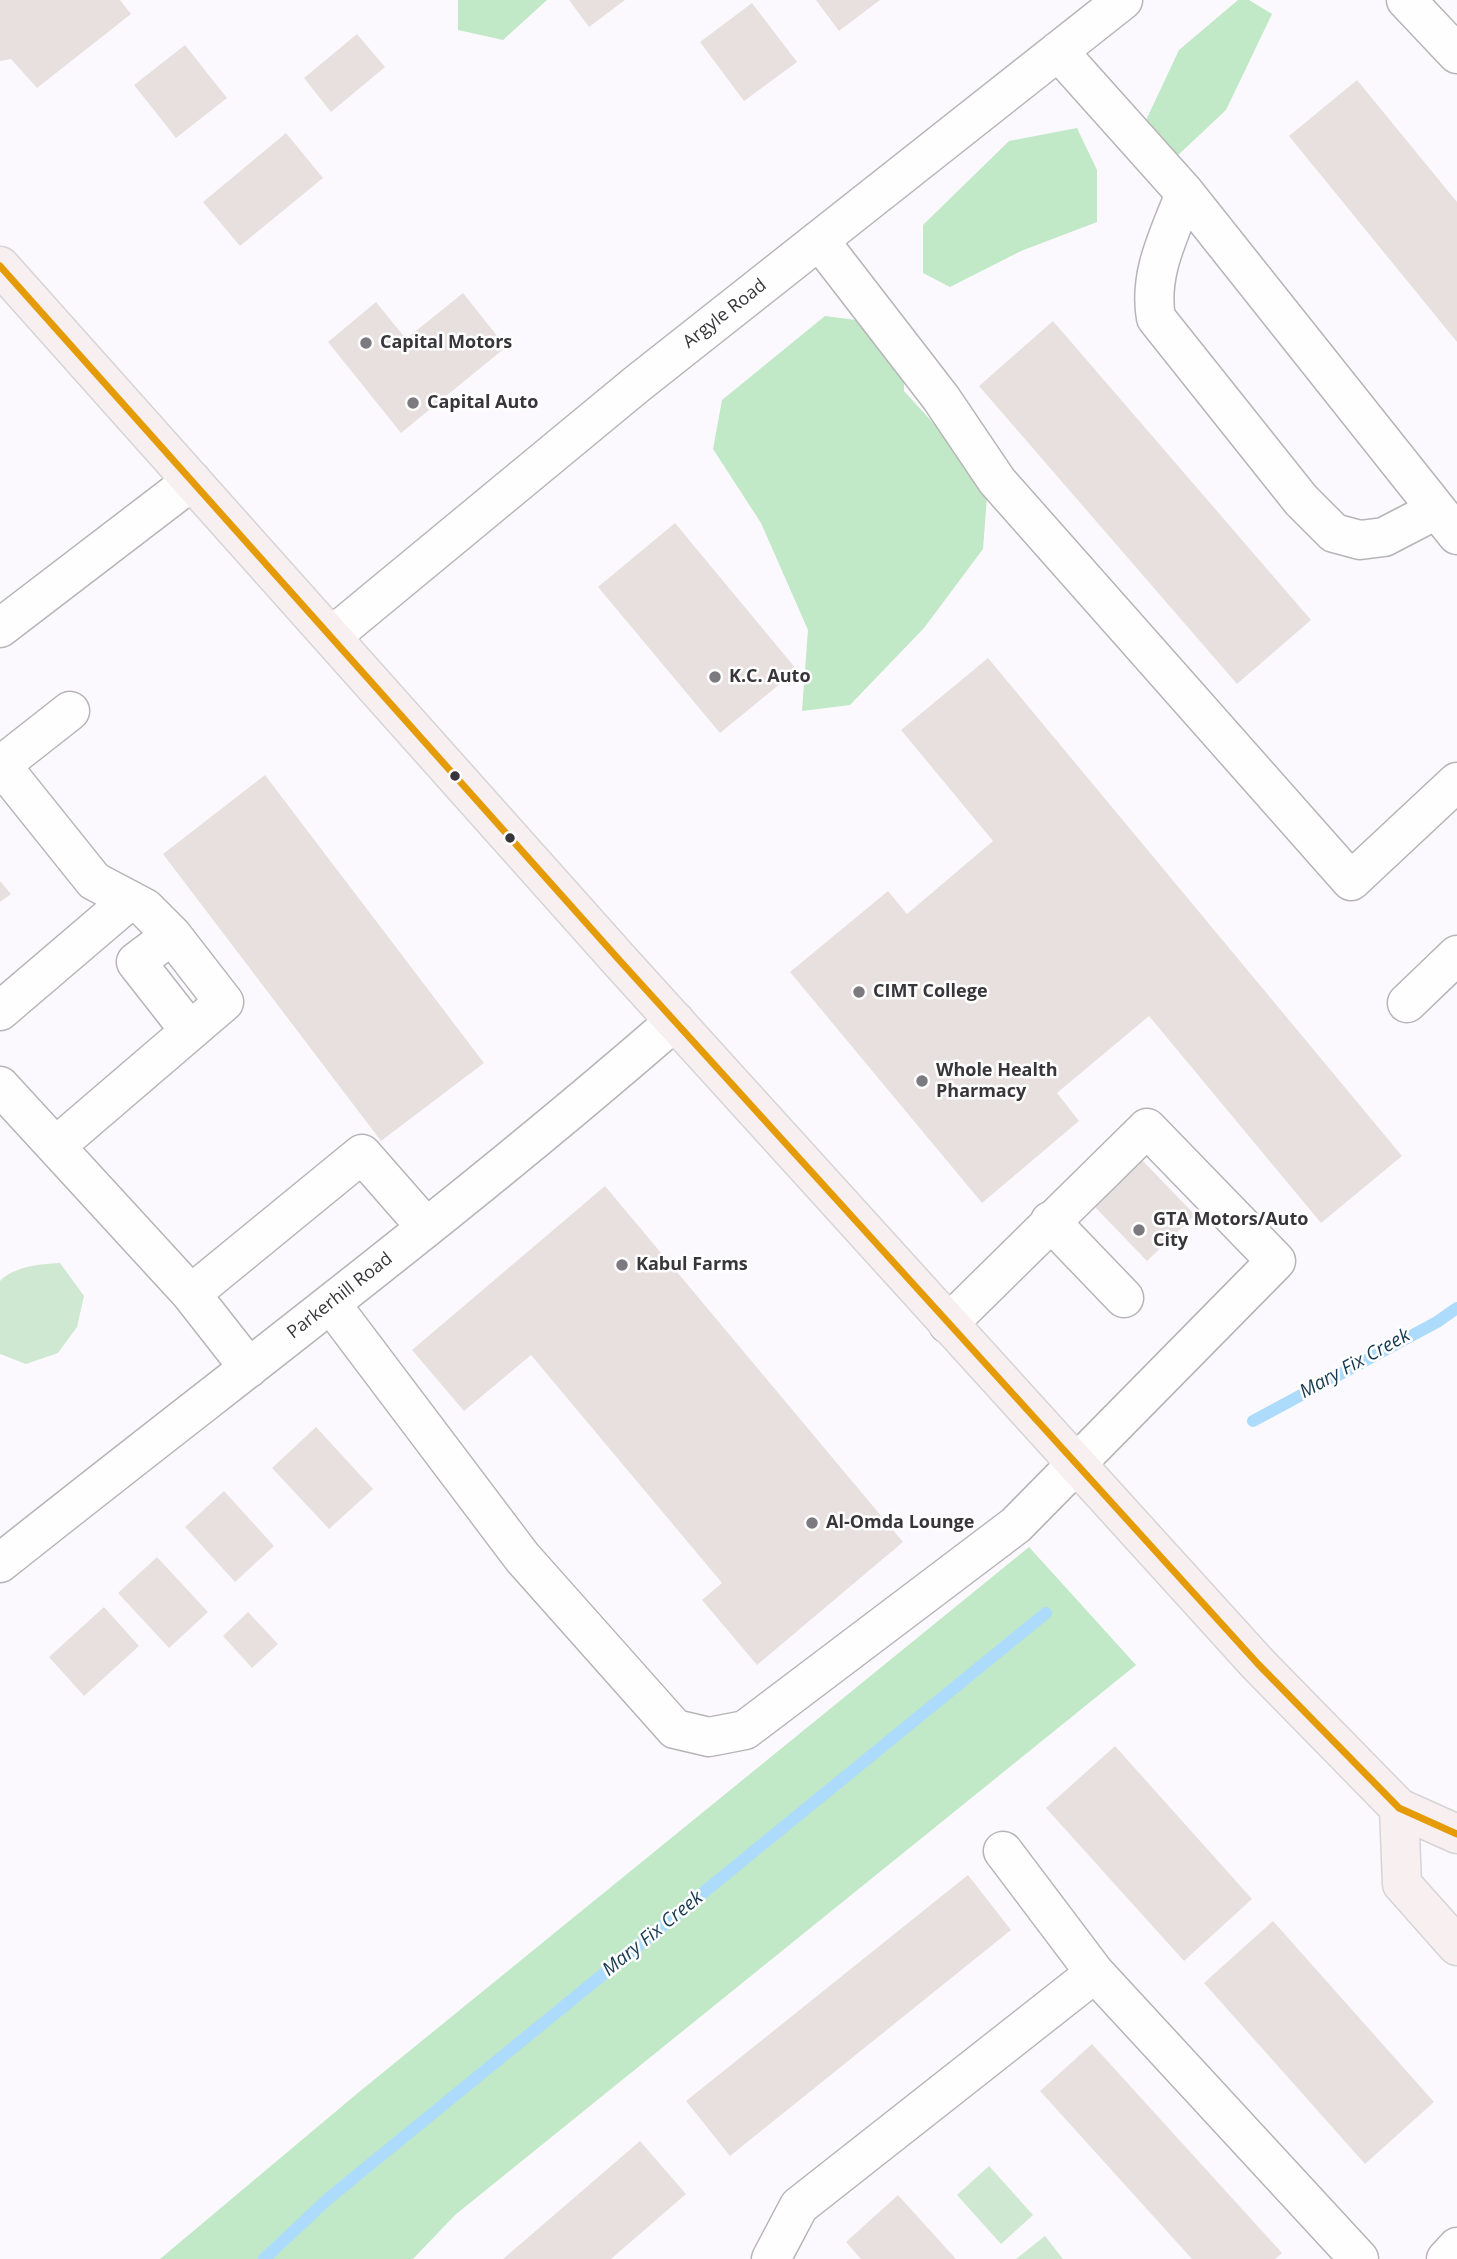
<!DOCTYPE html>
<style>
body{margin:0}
canvas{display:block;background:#fbf9fd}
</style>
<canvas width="1457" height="2259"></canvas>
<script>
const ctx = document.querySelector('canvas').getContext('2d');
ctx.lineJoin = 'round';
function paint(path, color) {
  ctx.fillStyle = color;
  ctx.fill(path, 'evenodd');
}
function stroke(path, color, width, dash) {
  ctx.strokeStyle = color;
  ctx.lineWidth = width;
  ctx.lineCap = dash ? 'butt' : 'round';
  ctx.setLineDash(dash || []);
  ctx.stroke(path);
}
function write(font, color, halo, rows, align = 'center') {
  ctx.font = font + ' "Open Sans",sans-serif';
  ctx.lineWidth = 5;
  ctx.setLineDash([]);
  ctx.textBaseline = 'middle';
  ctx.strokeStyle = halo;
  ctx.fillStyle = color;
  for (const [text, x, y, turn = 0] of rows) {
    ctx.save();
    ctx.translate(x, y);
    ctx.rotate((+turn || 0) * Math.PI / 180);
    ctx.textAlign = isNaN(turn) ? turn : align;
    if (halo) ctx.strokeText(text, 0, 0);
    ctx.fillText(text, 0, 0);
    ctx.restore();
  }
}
paint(new Path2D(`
 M60,1263L84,1296L77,1327L58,1353L26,1364L0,1354V1281C15,1266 40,1264 60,1263Z
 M989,2166L1033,2215L1001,2244L957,2195Z
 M1045,2236L1063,2259H1016Z`), '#cee8d2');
paint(new Path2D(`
 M458,0H547L503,40L458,30Z
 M1238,0H1249L1272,14L1226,110L1175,158L1140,133L1179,50Z
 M1077,128L1097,170V222L1021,251L950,287L923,273V225L1009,141Z
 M825,316L903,326L904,391L988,483L983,549L924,628L850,705L802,711L808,630L761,523L713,449L722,400Z
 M1029,1547L1136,1665L455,2215L413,2259H160L359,2092Z`), '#c1e8c7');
stroke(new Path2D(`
 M1253,1421L1437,1322L1457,1308
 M264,2259L329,2198L1046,1613`), '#addbfc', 12);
paint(new Path2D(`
 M0,0H120L131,14L37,88L11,59L0,61Z
 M569,0H625L589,27Z
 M816,0H880L839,31Z
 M752,3L797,62L744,101L700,42Z
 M357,34L385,67L331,112L304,78Z
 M185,45L227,98L176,138L134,85Z
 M1357,80L1457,202V342L1289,136Z
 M286,133L323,178L240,246L203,202Z
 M463,293L506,347L401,433L328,342L376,302L406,339Z
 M1053,321L1311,620L1237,684L979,386Z
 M675,523L797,670L720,733L598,587Z
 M988,658L1402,1156L1321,1223L1149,1016L1057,1093L1079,1121L982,1203L790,972L888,891L907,914L993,841L901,730Z
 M265,775L484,1063L381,1141L163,854Z
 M0,881L11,894L0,902Z
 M1142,1160L1195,1215L1147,1261L1095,1207Z
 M605,1186L903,1542L757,1665L702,1600L722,1583L531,1355L464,1411L412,1350Z
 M316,1427L373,1489L329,1529L272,1468Z
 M224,1491L274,1546L235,1582L185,1527Z
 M157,1557L208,1612L169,1648L118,1593Z
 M104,1607L139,1646L84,1696L49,1657Z
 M248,1612L278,1644L252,1668L223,1636Z
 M1115,1746L1252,1899L1184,1961L1046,1808Z
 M968,1875L1011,1930L730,2156L686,2101Z
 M1273,1921L1434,2102L1365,2164L1204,1983Z
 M1092,2044L1282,2253L1275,2259H1192L1040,2091Z
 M640,2141L686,2194L611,2259H503Z
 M898,2195L956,2259H861L846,2242Z`), '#e8e0df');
const minor = new Path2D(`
 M1406,0L1457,54
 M1058,51L1185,193L1457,535
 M1185,193C1170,234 1148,273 1156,318L1301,500L1334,533L1360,540L1384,537L1436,510
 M819,240L941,398L997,481L1351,881L1457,782
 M0,628L192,481
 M332,636L637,384L1123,0
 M1,765L94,881L145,908L172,935L224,1002L56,1146
 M0,766L70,711
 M172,935L136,962L190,1031
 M1407,1003L1457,955
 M0,1011L130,900
 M0,1086L191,1294L249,1368
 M1050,1221L1124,1298
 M191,1294L362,1154L426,1227
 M331,1304L522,1557L675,1729L709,1737L745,1730L1016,1525L1276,1261L1147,1128L948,1324
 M0,1563C226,1383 457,1211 675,1021
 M1003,1851L1095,1973L1359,2259
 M771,2259L799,2206L1095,1973
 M1446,2259L1457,2247`);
const major = new Path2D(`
 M0,266L621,962L1258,1664L1399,1808L1457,1834
 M1399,1808L1402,1884L1457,1946`);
stroke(minor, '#b6b4b7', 41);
stroke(major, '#d6d4d7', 41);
stroke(minor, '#fefeff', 38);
stroke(major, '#f7eff0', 38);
stroke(new Path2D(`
 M0,266L621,962L1258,1664L1399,1808L1457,1834`), '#e49b06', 7);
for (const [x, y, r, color] of [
 [366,343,7,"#7c7a7e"],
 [413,403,7,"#7c7a7e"],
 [715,677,7,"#7c7a7e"],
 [455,776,6,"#38363a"],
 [510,838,6,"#38363a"],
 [859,992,7,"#7c7a7e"],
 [922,1081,7,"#7c7a7e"],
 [1139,1230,7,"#7c7a7e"],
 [622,1265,7,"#7c7a7e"],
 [812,1523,7,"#7c7a7e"]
]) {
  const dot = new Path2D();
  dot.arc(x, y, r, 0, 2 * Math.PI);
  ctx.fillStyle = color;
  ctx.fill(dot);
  stroke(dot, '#fff', 2.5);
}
write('18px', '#38363a', '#fff', [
 ["Argyle Road",725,314,-38],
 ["Parkerhill Road",340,1296,-38]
]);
write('bold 18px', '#38363a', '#fff', [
 ["Capital Motors",380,343],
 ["Capital Auto",427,403],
 ["K.C. Auto",729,677],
 ["CIMT College",873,992],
 ["Whole Health",936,1071],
 ["Pharmacy",936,1092],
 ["GTA Motors/Auto",1153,1220],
 ["City",1153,1241],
 ["Kabul Farms",636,1265],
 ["Al-Omda Lounge",826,1523]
], 'left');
write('italic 19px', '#153a51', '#fff', [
 ["Mary Fix Creek",1355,1364,-29],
 ["Mary Fix Creek",653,1934,-39]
]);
</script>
